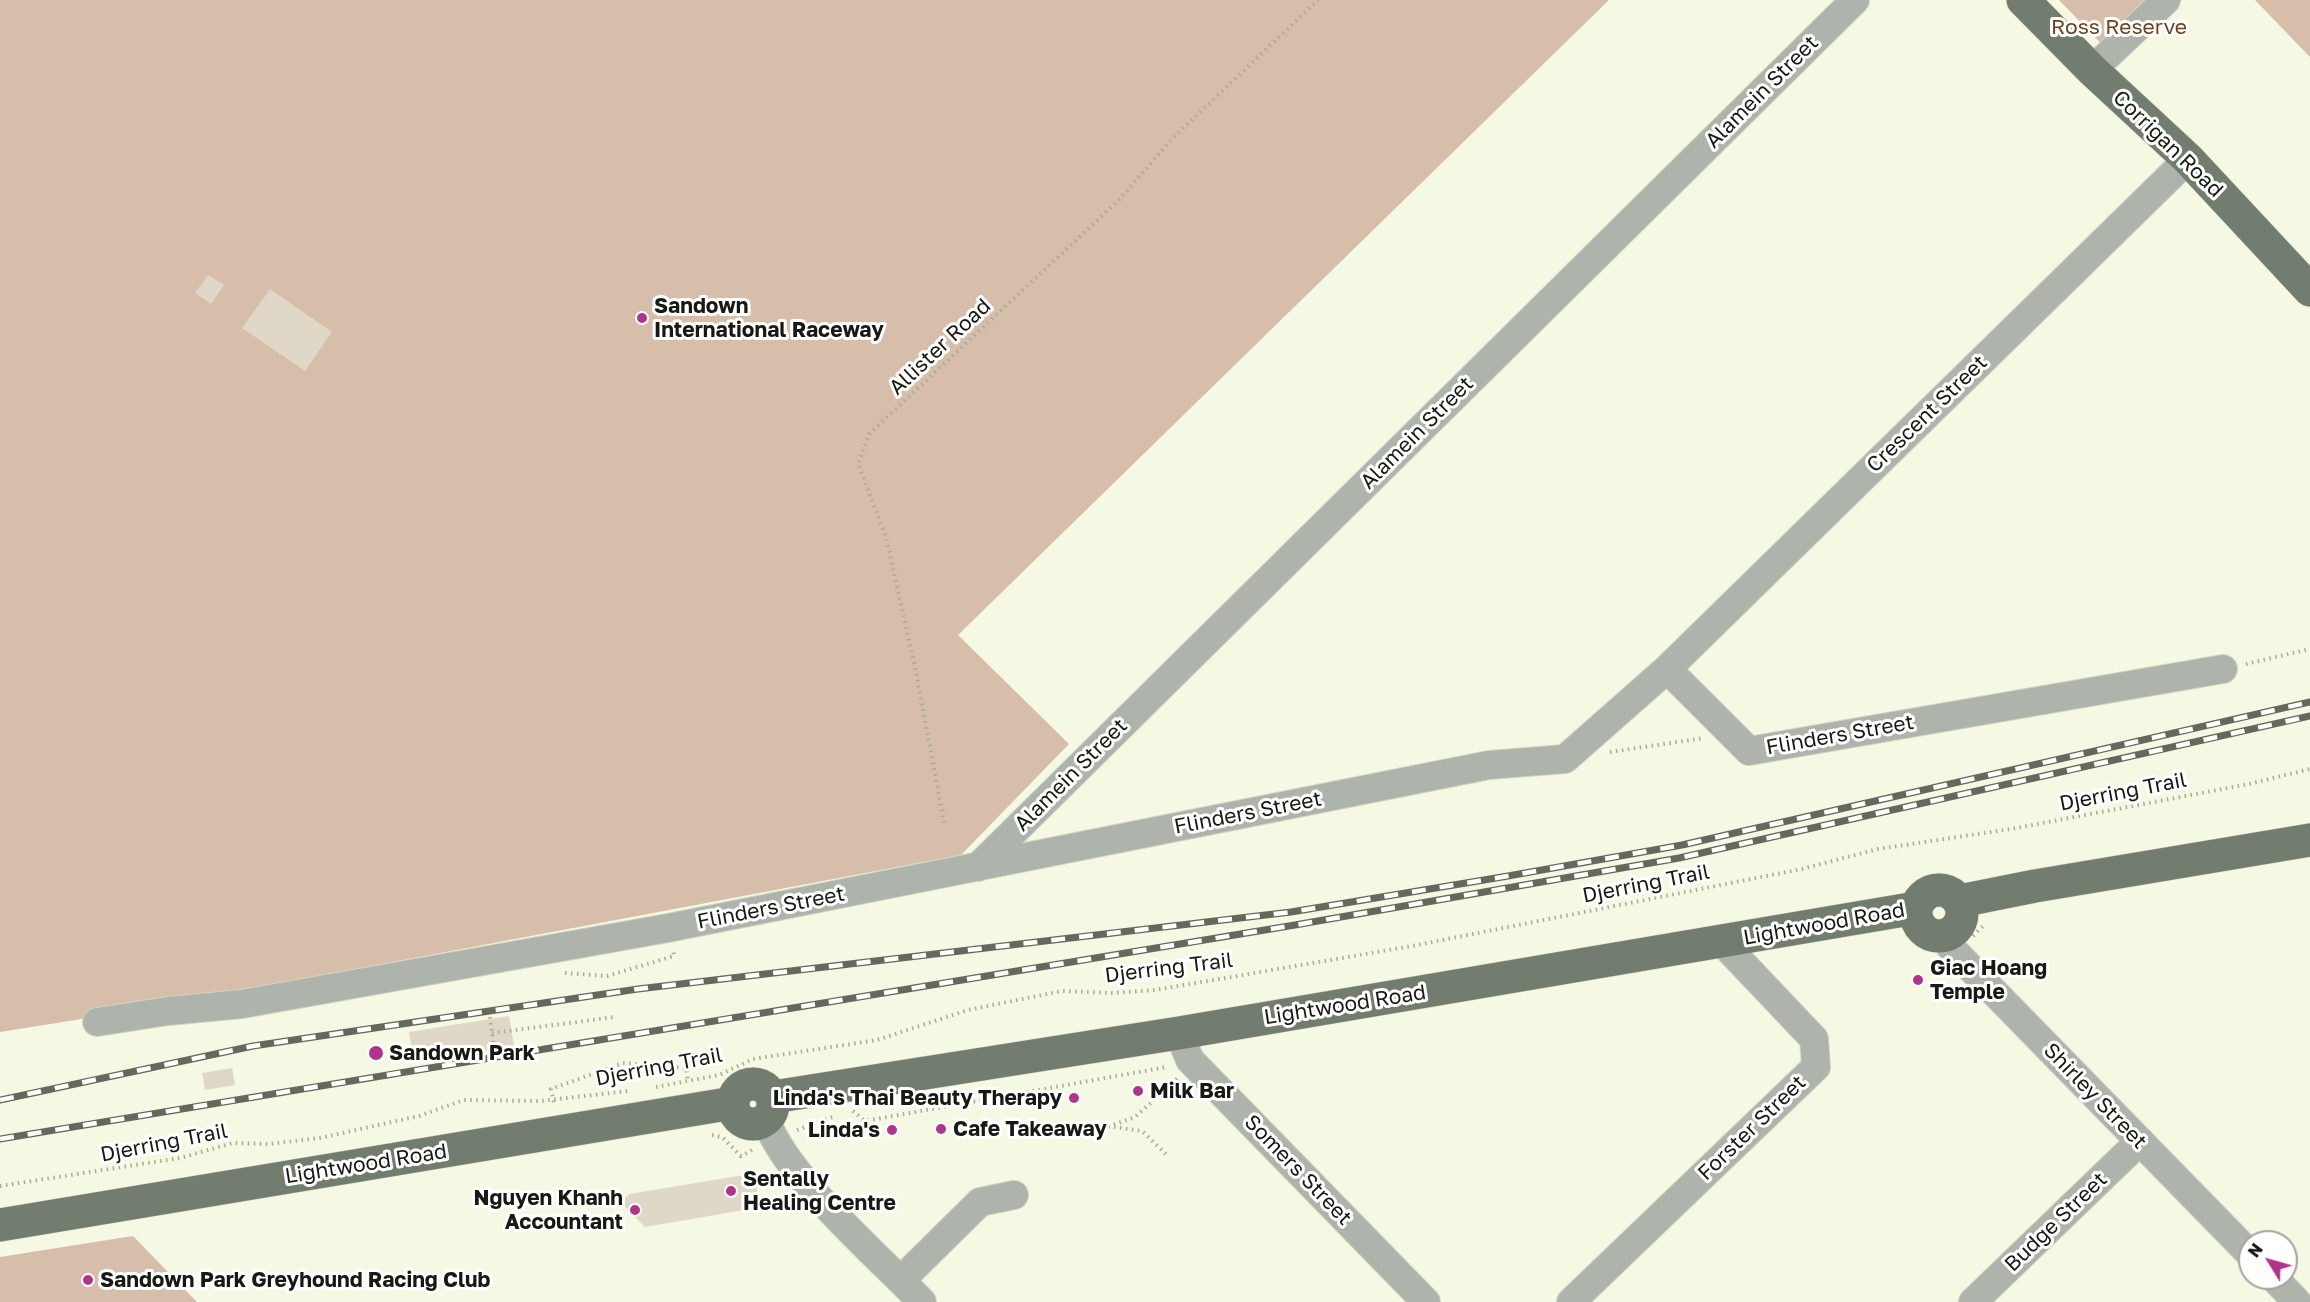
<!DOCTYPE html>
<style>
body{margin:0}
#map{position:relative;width:2310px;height:1302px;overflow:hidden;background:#f5f8e3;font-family:"Golos Text",sans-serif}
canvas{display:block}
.north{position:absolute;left:2238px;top:1230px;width:60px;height:60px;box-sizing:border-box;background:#fff;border:2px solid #a3a3a0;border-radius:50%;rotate:307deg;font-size:16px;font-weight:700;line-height:24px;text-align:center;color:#181912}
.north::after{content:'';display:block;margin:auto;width:21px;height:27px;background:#af3588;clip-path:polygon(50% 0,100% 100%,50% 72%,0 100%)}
</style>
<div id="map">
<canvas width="2310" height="1302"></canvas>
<div class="north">N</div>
</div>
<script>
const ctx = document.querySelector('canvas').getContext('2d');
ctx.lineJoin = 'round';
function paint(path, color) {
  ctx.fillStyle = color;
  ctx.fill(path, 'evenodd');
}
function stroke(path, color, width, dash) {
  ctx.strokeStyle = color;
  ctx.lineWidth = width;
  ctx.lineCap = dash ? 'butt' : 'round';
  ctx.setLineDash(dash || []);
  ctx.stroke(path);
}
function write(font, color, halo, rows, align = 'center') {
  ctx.font = font + ' "Golos Text",sans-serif';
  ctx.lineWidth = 6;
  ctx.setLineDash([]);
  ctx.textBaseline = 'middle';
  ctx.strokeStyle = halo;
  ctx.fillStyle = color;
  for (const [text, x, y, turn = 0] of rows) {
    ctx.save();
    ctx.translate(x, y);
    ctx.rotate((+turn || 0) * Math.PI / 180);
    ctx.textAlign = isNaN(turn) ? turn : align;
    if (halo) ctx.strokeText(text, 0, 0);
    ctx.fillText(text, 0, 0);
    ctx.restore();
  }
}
paint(new Path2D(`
 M0,0H1609L958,635L1069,744L961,855L138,1010L0,1032Z
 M2059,0H2182L2120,63Z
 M2255,0H2310V57Z
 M133,1236L197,1302H0V1257Z`), '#d6beaa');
paint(new Path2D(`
 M208,275L224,285L211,304L195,293Z
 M270,289L332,332L305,371L242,328Z
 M509,1016L514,1046L414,1062L409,1032Z
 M232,1068L235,1085L205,1090L202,1073Z
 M744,1175L757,1187L756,1208L645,1227L620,1202L629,1194Z`), '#e0d8c6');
const minor = new Path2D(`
 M2092,70L2166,0
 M1667,669L2188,159
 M978,867L1855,0
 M1943,936L1953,950L2250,1254
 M97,1022L168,1011L242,1004L668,928L1489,765L1565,759L1667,669L1749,751L2223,669
 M1179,1033L1190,1060L1426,1302
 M766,1120C787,1178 877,1255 922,1302
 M2274,1278L2297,1302
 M901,1280L980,1202L1014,1195
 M1571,1302L1816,1067L1814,1039L1721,941
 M1973,1302L2140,1141`);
const major = new Path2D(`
 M2023,0L2092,70L2188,159L2310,290
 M1916 913a23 23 0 1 1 46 0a23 23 0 1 1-46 0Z
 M1960,901L2035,886L2310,840
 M733 1104a20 20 0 1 1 40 0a20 20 0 1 1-40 0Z
 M773,1097L1179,1033L1916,908
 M0,1225L733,1103`);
stroke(minor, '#d2d4c2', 30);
stroke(major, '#d2d4c2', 34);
stroke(new Path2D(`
 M2246,664L2310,649
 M1610,752L1704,738
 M944,823L915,667L886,537L858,464L869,434L1120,199L1172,139L1318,0
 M1973,936L1984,925
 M565,973L607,976L674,956L673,950
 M490,1017L494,1051
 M492,1033L615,1017
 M656,1087L719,1075L753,1059L877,1040L968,1010L1062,991L1113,993L1155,990L1412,946L1802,869L1878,849L2011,829L2249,784L2310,769
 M554,1102L551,1089L623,1063L686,1068L688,1081
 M853,1111L865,1121L1167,1067
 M1114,1127L1142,1131L1169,1157
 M797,1130L835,1116
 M712,1135L722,1137L741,1156L754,1149
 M1080,1137L1135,1117L1178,1078
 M0,1186L180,1158L233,1143L269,1144L320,1138L419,1116L464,1100L540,1101L628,1091`), '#a8aa9a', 4, [1.5, 4.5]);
stroke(minor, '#aeb4ac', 28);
stroke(major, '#727d70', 33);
const rail = new Path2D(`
 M0,1100L253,1046L638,989L1291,912L1508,876L1682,845L2310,702
 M0,1139L1295,925L1679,858L2310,716`);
stroke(rail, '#66685c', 7);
stroke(rail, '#fff', 4.5, [14]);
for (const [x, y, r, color] of [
 [642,318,6,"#af3588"],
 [1918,980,6,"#af3588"],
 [376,1053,8,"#af3588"],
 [1138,1091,6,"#af3588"],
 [1074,1098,6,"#af3588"],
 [941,1129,6,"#af3588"],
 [892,1130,6,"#af3588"],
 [731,1191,6,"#af3588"],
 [635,1210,6,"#af3588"],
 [88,1280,6,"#af3588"]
]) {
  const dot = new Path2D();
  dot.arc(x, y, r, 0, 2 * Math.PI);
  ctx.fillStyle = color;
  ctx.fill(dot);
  stroke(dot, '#fff', 2);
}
write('21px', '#6a4421', '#fff', [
 ["Ross Reserve",2119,27]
]);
write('21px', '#181912', '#fff', [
 ["Alamein Street",1762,92,-45],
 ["Corrigan Road",2168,144,44],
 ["Allister Road",940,347,-43],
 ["Crescent Street",1927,414,-44],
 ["Alamein Street",1417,433,-45],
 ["Flinders Street",1840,735,-10],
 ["Alamein Street",1071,775,-45],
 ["Djerring Trail",2123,792,-11],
 ["Flinders Street",1248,813,-11],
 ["Djerring Trail",1646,884,-11],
 ["Flinders Street",771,908,-11],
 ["Lightwood Road",1824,924,-10],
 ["Djerring Trail",1169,968,-7],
 ["Lightwood Road",1345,1005,-9],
 ["Djerring Trail",659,1067,-11],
 ["Shirley Street",2095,1096,46],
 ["Forster Street",1752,1128,-44],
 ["Djerring Trail",164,1143,-11],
 ["Lightwood Road",366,1164,-9],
 ["Somers Street",1298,1170,46],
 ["Budge Street",2056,1222,-44]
]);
write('bold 21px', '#181912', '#fff', [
 ["Sandown",654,306],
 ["International Raceway",654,330],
 ["Giac Hoang",1930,968],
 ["Temple",1930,992],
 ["Sandown Park",389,1053],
 ["Milk Bar",1150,1091],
 ["Linda's Thai Beauty Therapy",1062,1098,"right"],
 ["Cafe Takeaway",953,1129],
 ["Linda's",880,1130,"right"],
 ["Sentally",743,1179],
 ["Healing Centre",743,1203],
 ["Nguyen Khanh",623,1198,"right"],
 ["Accountant",623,1222,"right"],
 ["Sandown Park Greyhound Racing Club",100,1280]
], 'left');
</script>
